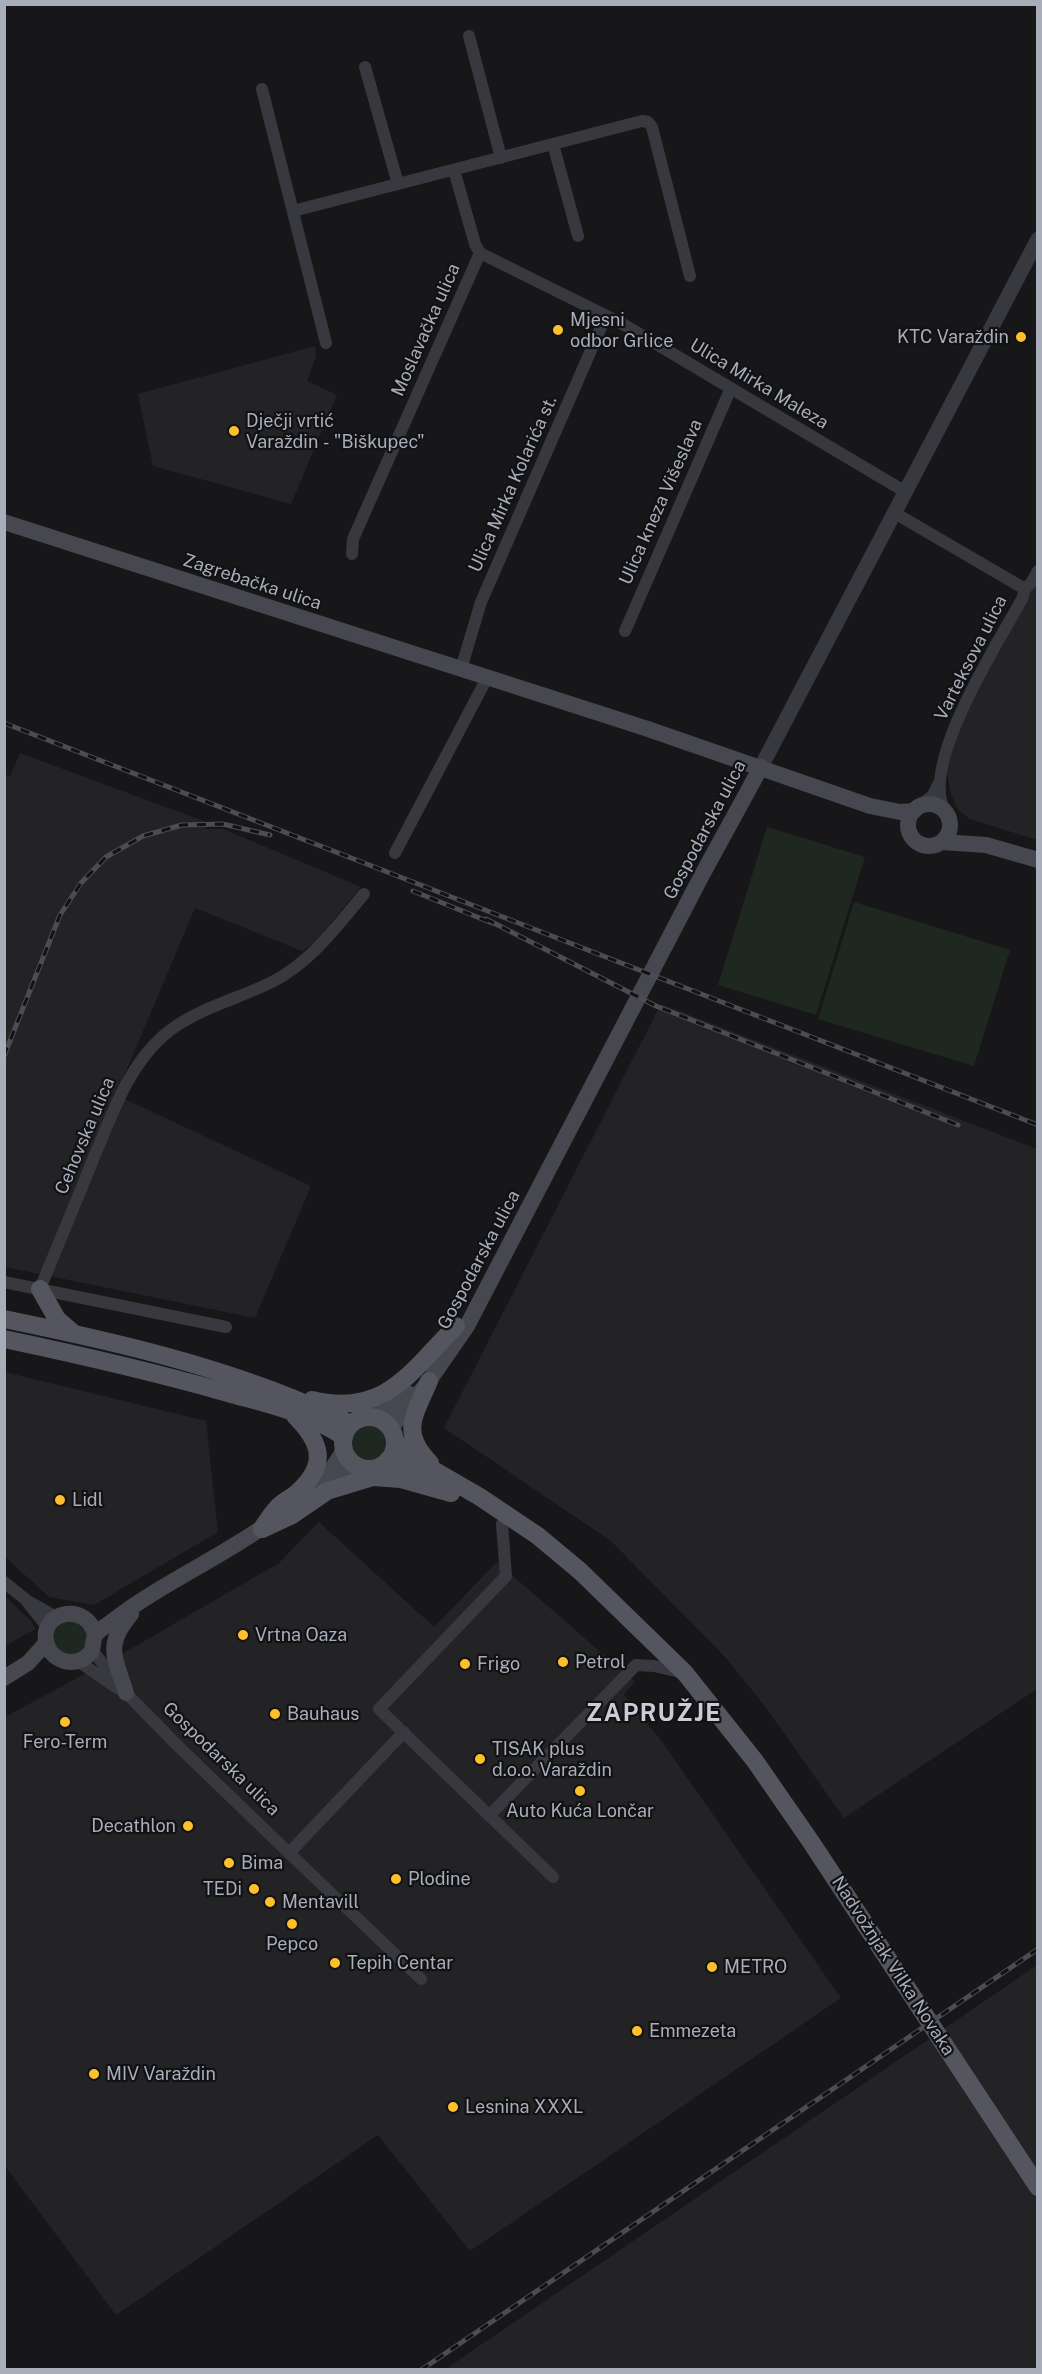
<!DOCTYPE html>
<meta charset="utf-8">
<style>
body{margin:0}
#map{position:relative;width:1042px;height:2374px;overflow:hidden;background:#171719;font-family:"Public Sans",sans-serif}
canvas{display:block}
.frame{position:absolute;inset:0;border:6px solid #a8adba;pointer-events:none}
</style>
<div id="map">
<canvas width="1042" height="2374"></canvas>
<div class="frame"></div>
</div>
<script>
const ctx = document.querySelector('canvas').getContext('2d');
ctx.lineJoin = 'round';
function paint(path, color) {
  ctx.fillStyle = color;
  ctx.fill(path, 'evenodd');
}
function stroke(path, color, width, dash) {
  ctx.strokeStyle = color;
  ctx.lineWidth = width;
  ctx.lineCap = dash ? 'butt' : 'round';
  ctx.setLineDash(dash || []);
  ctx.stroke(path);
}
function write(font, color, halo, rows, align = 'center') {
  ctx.font = font + ' "Public Sans",sans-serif';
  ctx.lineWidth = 4.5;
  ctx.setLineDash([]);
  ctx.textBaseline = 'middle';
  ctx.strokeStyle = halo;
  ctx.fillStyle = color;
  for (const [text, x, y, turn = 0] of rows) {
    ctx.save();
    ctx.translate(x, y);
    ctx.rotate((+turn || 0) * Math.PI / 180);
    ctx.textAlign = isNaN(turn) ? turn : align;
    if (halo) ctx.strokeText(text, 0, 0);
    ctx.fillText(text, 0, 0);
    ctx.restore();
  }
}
paint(new Path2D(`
 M315,346L316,356L307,381L337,395L291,504L153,466L138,394Z
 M1037,581V840L970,819L958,810L951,794L947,773L957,729Z
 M20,753L206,822V829H223L361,887L313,944L302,951L195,908L116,1095L311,1186L255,1318L5,1267L4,774L10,776Z
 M661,1004L1037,1149V1689L844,1818L764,1705L725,1657L611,1541L444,1428Z
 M5,1372L206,1421L218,1532L94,1605L49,1597L5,1557Z
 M319,1522L434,1627L497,1562L635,1682L624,1694L663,1743L841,1998L470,2251L378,2135L116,2315L5,2166V1717L136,1646L279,1563Z
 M5,1596L31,1621L35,1629L5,1646Z
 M1037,1965V2369L444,2370L916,2048Z`), '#232326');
paint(new Path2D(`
 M767,827L865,857L816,1015L718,985Z
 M854,902L1010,950L974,1066L818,1019Z
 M349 1441a20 20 0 1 1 40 0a20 20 0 1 1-40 0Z
 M77,1621L89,1633L85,1650L68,1656L54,1644V1632L61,1623Z`), '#1f2820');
stroke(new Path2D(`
 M469,36L501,158
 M365,67L398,184
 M262,89L326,343
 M553,144L578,236
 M454,170L475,244L480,253L621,323L904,491
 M293,211L642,121L648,122L652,127L690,276
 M893,512L1025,589L1022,599C998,643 921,762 944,809
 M352,554L353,539L480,253
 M1025,589L1031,583L1038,571
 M625,631L731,388
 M461,669L481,602L606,316
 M922,805L933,795L939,783
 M395,853L487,678
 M4,1282L226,1327
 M40,1289C57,1247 75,1205 92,1162C111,1118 126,1069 163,1036C194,1009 236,1000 272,982C311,962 336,927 364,894
 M502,1524L506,1576L379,1709L553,1877
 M4,1582L25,1599L48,1628
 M26,1600L56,1617
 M92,1650L126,1693L178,1746L289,1853L404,1732
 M78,1661L117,1688
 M489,1816L636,1665L654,1666L684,1673
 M289,1853L421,1979`), '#38393f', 12);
stroke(new Path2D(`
 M761,767L1038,239`), '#38393f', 15);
stroke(new Path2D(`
 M4,522L645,728L870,806L900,812L914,811
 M908 825a21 21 0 1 1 42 0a21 21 0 1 1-42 0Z
 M942,842L986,845L1038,860
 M371,1417L390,1409L408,1393
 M391,1428L429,1381L467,1326L702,875L761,767
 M321,1478L332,1469L344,1450
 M312,1494L338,1475L360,1467
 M95,1635C88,1602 41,1610 46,1641C49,1657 66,1666 81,1660C98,1652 90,1643 96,1634C99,1630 106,1626 110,1623C161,1583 221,1558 273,1520
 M4,1678L28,1663L46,1643
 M126,1693C115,1657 104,1646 131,1614`), '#46474f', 16);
stroke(new Path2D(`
 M40,1289L57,1319L72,1332
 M4,1319C102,1339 200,1361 292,1398C312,1406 331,1416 351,1424
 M4,1339C80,1355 154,1372 228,1393C267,1404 310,1413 344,1437
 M429,1381C414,1416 400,1432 430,1463
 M312,1400C385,1418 412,1370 456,1326
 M343 1443a26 26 0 1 1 52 0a26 26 0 1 1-52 0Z
 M395,1441L411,1457L480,1497L538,1536L580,1571L685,1673L755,1761L811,1842L1038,2187
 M388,1460L419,1474
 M263,1527C268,1520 273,1511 280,1505C286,1500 293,1497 299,1491C328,1464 321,1442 295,1416
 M262,1529L292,1515L327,1491L373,1477L401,1479L451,1493`), '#54555e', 18);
const rail = new Path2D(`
 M4,723L1038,1125
 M413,891L492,923
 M486,919L656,1006L958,1125
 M4,1056L60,915L81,883L106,857L143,836L182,825L223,824L270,835
 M421,2370L1038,1949`);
stroke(rail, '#4b4c54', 5);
stroke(rail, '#121214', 3, [9]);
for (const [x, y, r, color] of [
 [558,330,6,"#fec02a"],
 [1021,337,6,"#fec02a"],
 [234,431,6,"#fec02a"],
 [60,1500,6,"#fec02a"],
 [243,1635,6,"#fec02a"],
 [563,1662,6,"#fec02a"],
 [465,1664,6,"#fec02a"],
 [275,1714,6,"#fec02a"],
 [65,1722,6,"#fec02a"],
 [480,1759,6,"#fec02a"],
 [580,1791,6,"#fec02a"],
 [188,1826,6,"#fec02a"],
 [229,1863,6,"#fec02a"],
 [396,1879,6,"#fec02a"],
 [254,1889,6,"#fec02a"],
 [270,1902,6,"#fec02a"],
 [292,1924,6,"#fec02a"],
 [335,1963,6,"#fec02a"],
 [712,1967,6,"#fec02a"],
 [637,2031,6,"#fec02a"],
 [94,2074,6,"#fec02a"],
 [453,2107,6,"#fec02a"]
]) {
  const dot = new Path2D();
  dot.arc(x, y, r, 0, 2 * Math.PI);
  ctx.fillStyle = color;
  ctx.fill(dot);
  stroke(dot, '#121214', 2);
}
write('18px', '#a8adba', '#121214', [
 ["Mjesni",570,320],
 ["odbor Grlice",570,341],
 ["KTC Varaždin",1009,337,"right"],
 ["Dječji vrtić",246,421],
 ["Varaždin - \"Biškupec\"",246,442],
 ["Lidl",72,1500],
 ["Vrtna Oaza",255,1635],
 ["Petrol",575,1662],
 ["Frigo",477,1664],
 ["Bauhaus",287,1714],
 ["Fero-Term",65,1742,"center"],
 ["TISAK plus",492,1749],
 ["d.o.o. Varaždin",492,1770],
 ["Auto Kuća Lončar",580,1811,"center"],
 ["Decathlon",176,1826,"right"],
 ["Bima",241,1863],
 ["Plodine",408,1879],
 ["TEDi",242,1889,"right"],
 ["Mentavill",282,1902],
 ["Pepco",292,1944,"center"],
 ["Tepih Centar",347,1963],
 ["METRO",724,1967],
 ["Emmezeta",649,2031],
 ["MIV Varaždin",106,2074],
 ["Lesnina XXXL",465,2107]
], 'left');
write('18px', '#a8adba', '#121214', [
 ["Moslavačka ulica",426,330,-66],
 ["Ulica Mirka Maleza",759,384,31],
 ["Ulica Mirka Kolarića st.",513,484,-66],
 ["Ulica kneza Višeslava",661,502,-66],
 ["Zagrebačka ulica",252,582,18],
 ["Varteksova ulica",971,658,-63],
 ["Gospodarska ulica",705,830,-62],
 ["Cehovska ulica",85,1136,-67],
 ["Gospodarska ulica",479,1260,-62],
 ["Gospodarska ulica",221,1759,44],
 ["Nadvožnjak Vilka Novaka",893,1966,57]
]);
ctx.letterSpacing = '1.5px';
write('bold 24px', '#caccd6', '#121214', [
 ["ZAPRUŽJE",654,1714]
]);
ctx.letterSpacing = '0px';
</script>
